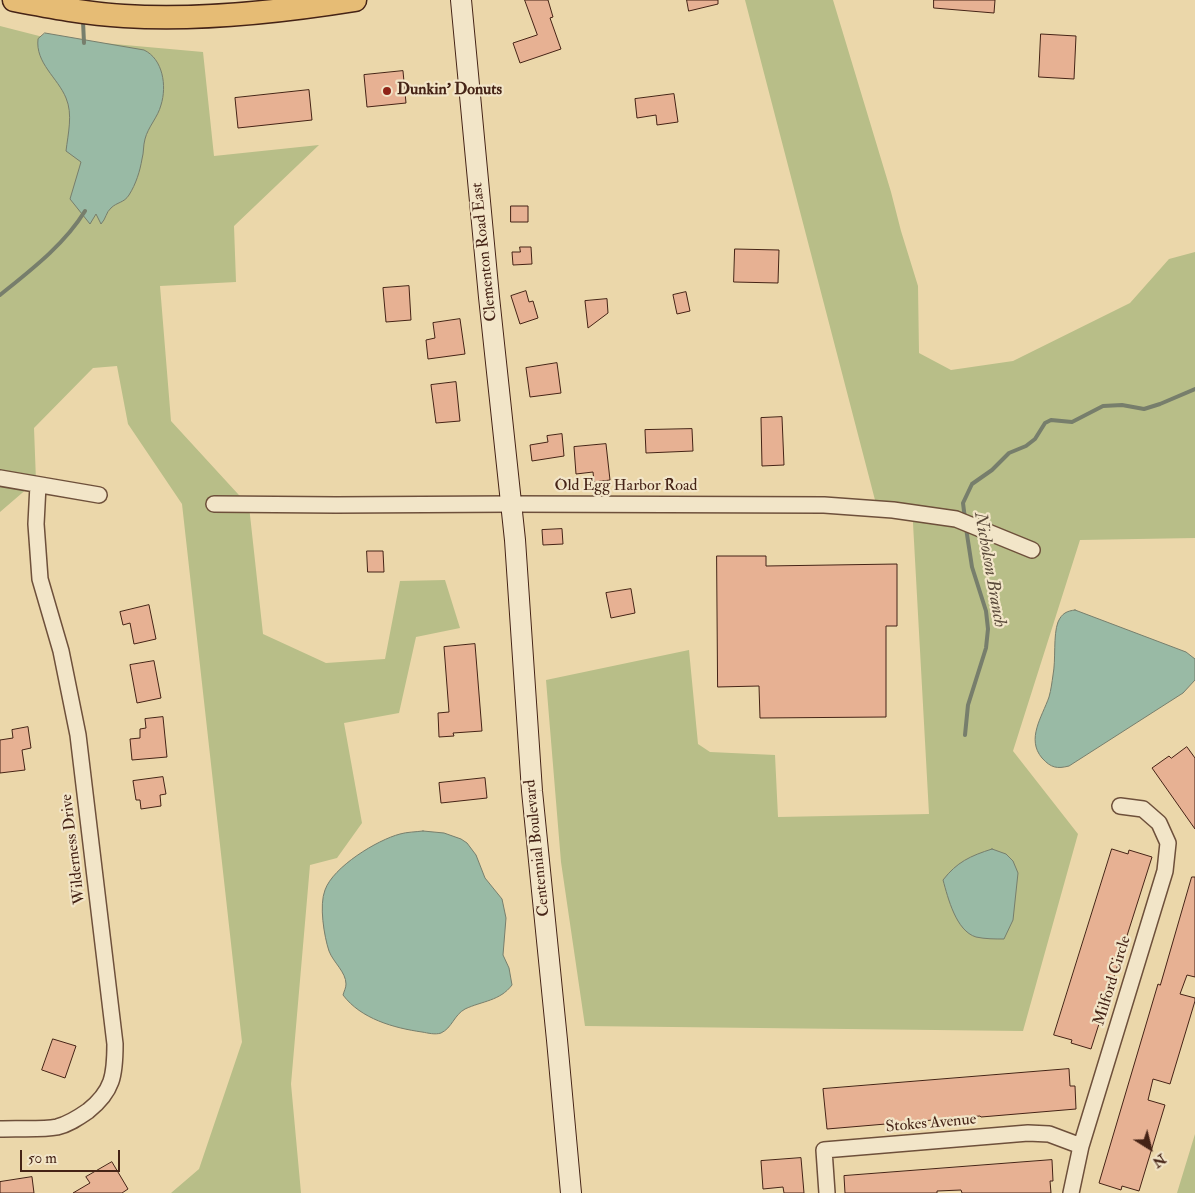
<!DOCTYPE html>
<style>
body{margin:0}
#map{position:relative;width:1195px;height:1193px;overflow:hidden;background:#ebd7aa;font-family:"IM FELL Double Pica",serif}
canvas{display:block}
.north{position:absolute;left:1125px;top:1123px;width:50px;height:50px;-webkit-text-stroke:4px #f2e5c8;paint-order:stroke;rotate:144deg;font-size:14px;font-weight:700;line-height:20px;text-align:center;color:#452316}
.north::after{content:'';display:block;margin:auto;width:18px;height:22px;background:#452316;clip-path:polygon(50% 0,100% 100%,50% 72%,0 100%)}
.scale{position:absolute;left:20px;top:1150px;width:100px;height:22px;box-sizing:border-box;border:2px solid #452316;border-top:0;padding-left:6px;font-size:15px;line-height:18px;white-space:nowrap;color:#452316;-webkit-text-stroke:4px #f2e5c8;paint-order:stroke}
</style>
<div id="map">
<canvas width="1195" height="1193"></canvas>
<div class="north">N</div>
<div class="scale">50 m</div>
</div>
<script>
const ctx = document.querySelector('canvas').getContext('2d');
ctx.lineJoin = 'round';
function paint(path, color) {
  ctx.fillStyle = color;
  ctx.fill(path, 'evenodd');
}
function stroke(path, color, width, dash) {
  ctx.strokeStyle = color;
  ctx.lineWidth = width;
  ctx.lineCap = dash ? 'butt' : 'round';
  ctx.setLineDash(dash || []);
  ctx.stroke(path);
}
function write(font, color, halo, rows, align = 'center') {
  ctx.font = font + ' "IM FELL Double Pica",serif';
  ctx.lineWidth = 4.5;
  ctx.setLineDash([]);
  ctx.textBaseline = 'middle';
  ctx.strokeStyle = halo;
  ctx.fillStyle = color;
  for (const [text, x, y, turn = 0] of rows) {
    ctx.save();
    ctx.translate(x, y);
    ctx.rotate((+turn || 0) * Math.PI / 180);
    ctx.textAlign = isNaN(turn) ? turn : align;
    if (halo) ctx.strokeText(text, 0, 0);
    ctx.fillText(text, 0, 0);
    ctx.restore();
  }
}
paint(new Path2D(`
 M745,0H833L891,192L901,231L918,286L919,353L951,370L1013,361L1130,303L1169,259L1195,252V538L1080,540L1013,751L1078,834L1023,1031L585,1026L561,862L546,680L689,650L698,744L710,752L775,755L778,817L929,814L912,505L875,500Z
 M0,26L47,38L203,52L214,156L319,145L234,226L236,282L160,286L171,421L249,506L263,634L326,663L385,659L400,581L445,580L460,628L416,637L399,713L344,723L362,823L337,858L310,865L291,1084L301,1193H171L199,1169L242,1042L182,504L128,424L117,366L93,368L34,428L36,481L0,512Z
 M1195,1134V1193H1177Z`), '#b8be88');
const water = new Path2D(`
 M45,33L144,50C163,59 167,86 161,105C158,117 148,127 145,139C143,146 144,152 142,159C140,171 136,184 129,195C124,203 117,202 111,208C106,212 106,219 101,224L96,214L90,224L70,199L81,162L66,151C68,134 73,114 66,98C58,78 35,63 38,39Z
 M1075,610L1186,652L1195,659V680L1183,693L1069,766C1057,769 1051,768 1042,758C1026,739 1042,717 1049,697C1051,690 1052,682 1053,675C1056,660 1053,635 1058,622C1062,613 1067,611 1075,610Z
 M423,831L444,833L461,839L467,843L476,855L485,878L502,899L506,918L503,955L509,968L512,985C500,1001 482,1001 465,1009C454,1015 452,1028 441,1033C435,1035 428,1033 422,1032C394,1028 361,1019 343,995C344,991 346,988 346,984C346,972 333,962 329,951C324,936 319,905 325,890C333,867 377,840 400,834C407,832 415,832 423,831Z
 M992,849L1006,854L1013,861L1018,873L1013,920L1004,939C995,939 985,939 976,937C956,931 948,898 943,880C957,862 970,856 992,849Z`);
paint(water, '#99baa5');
stroke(water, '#777e6c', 1);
stroke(new Path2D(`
 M83,21L84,43
 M0,295C31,270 64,245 85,211
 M965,519L963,503L972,484L992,470L1009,453L1026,446L1035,439L1045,423L1051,420L1072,422L1103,406L1122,405L1144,409L1160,404L1195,389
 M965,735L968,705L986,648L988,629L986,611L972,567L966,528`), '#777e6c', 4);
const building = new Path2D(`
 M525,0H548L553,17L550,18L561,49L520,63L513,43L537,35Z
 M687,0H718V4L689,11Z
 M934,0H995L994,13L934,8Z
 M1041,34L1076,36L1074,79L1039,77Z
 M403,71L406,103L367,107L364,75Z
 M309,90L312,120L238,128L235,98Z
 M674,94L678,122L657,125L656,115L637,118L635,99Z
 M511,206H528V222H511Z
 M520,247H531L532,264L513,265L512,252H520Z
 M735,249L779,250L778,283L734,282Z
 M409,286L411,320L386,322L383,288Z
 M526,291L529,302L533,301L538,318L520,324L511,296Z
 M686,292L690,311L677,314L673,295Z
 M607,299L608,313L588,328L585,301Z
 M460,319L465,354L428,359L426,340L435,338L433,323Z
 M557,363L561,393L530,397L526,368Z
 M456,382L460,421L436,423L431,385Z
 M782,417L784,465L762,466L761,418Z
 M692,429L693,451L646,453L645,430Z
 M562,434L564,456L532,461L530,445L548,442L547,436Z
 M606,444L610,480L594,482L593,472L576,474L574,447Z
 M562,529L563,544L543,545L542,530Z
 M367,551H383L384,572H368Z
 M717,556H766V566L897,564V626H886V717L760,718L759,686L718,687Z
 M631,589L635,613L611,618L606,593Z
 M149,605L156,639L134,644L130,623L123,625L120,612Z
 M475,644L482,731L453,733L454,736L439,737L438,713L449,712L444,647Z
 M154,661L161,698L137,703L130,665Z
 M163,717L167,757L132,760L130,739L140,738V729L146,728L145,719Z
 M28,727L31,748L22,750L25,770L0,773V740L13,738L12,730Z
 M1187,747L1195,758V829L1152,768L1169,756L1171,758Z
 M163,777L166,794L160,795L161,806L141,809L140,800H136L133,781Z
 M485,778L487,798L441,803L439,783Z
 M1112,849L1128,854L1129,850L1152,857L1091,1049L1071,1043L1072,1040L1054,1035Z
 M1192,877H1195V977L1187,975L1180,994L1195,998V1001L1170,1084L1153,1079L1148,1100L1165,1105L1139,1191L1122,1186L1121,1190L1099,1183L1158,984L1160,985Z
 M53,1039L76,1046L65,1078L42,1070Z
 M1069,1069L1070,1086H1075L1076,1109L981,1117L980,1116L827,1129L823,1089Z
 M801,1158L804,1193H784L783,1187L763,1189L761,1161Z
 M1052,1160L1053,1181H1050L1051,1193H962L961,1190L937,1191V1193H845L844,1176Z
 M112,1162L128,1189L122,1193H73L90,1183L86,1177Z
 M32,1177L34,1193H0V1182Z`);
paint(building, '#e7b193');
stroke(building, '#452316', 1);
const street = new Path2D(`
 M0,478L99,495
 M214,504L336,505L511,504L824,505L893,510L956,519L1032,550
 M0,1129C17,1128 42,1130 57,1127C69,1124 78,1118 88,1111C113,1091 115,1075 115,1044L78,735L61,651L40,579L36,524L38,485
 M827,1193L824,1150L1028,1133L1049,1134L1081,1146
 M1071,1193L1081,1146L1165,871L1168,843L1159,823L1143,809L1120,806`);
const secondary = new Path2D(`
 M461,0L489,297L515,540L532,791L557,1040L571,1193`);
const primary = new Path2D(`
 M14,0C50,7 87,14 124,16C200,21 280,12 355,0`);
stroke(street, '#6e503b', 18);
stroke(secondary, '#452316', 22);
stroke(primary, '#452316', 25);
stroke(street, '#f2e5c8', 15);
stroke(secondary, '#f2e5c8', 20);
stroke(primary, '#e6bc75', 22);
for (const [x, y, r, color] of [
 [387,91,5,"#8f2418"]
]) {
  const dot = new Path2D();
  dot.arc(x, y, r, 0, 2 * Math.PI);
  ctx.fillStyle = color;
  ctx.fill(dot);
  stroke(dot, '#f2e5c8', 2);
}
write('bold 16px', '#452316', '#f2e5c8', [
 ["Dunkin' Donuts",397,91]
], 'left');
write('16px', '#452316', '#f2e5c8', [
 ["Clementon Road East",485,252,-96],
 ["Old Egg Harbor Road",626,487],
 ["Centennial Boulevard",538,848,-96],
 ["Wilderness Drive",74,849,-97],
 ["Milford Circle",1113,981,-73],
 ["Stokes Avenue",931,1124,-5]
]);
write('italic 18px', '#5a493a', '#f2e5c8', [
 ["Nicholson Branch",989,570,80]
]);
</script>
